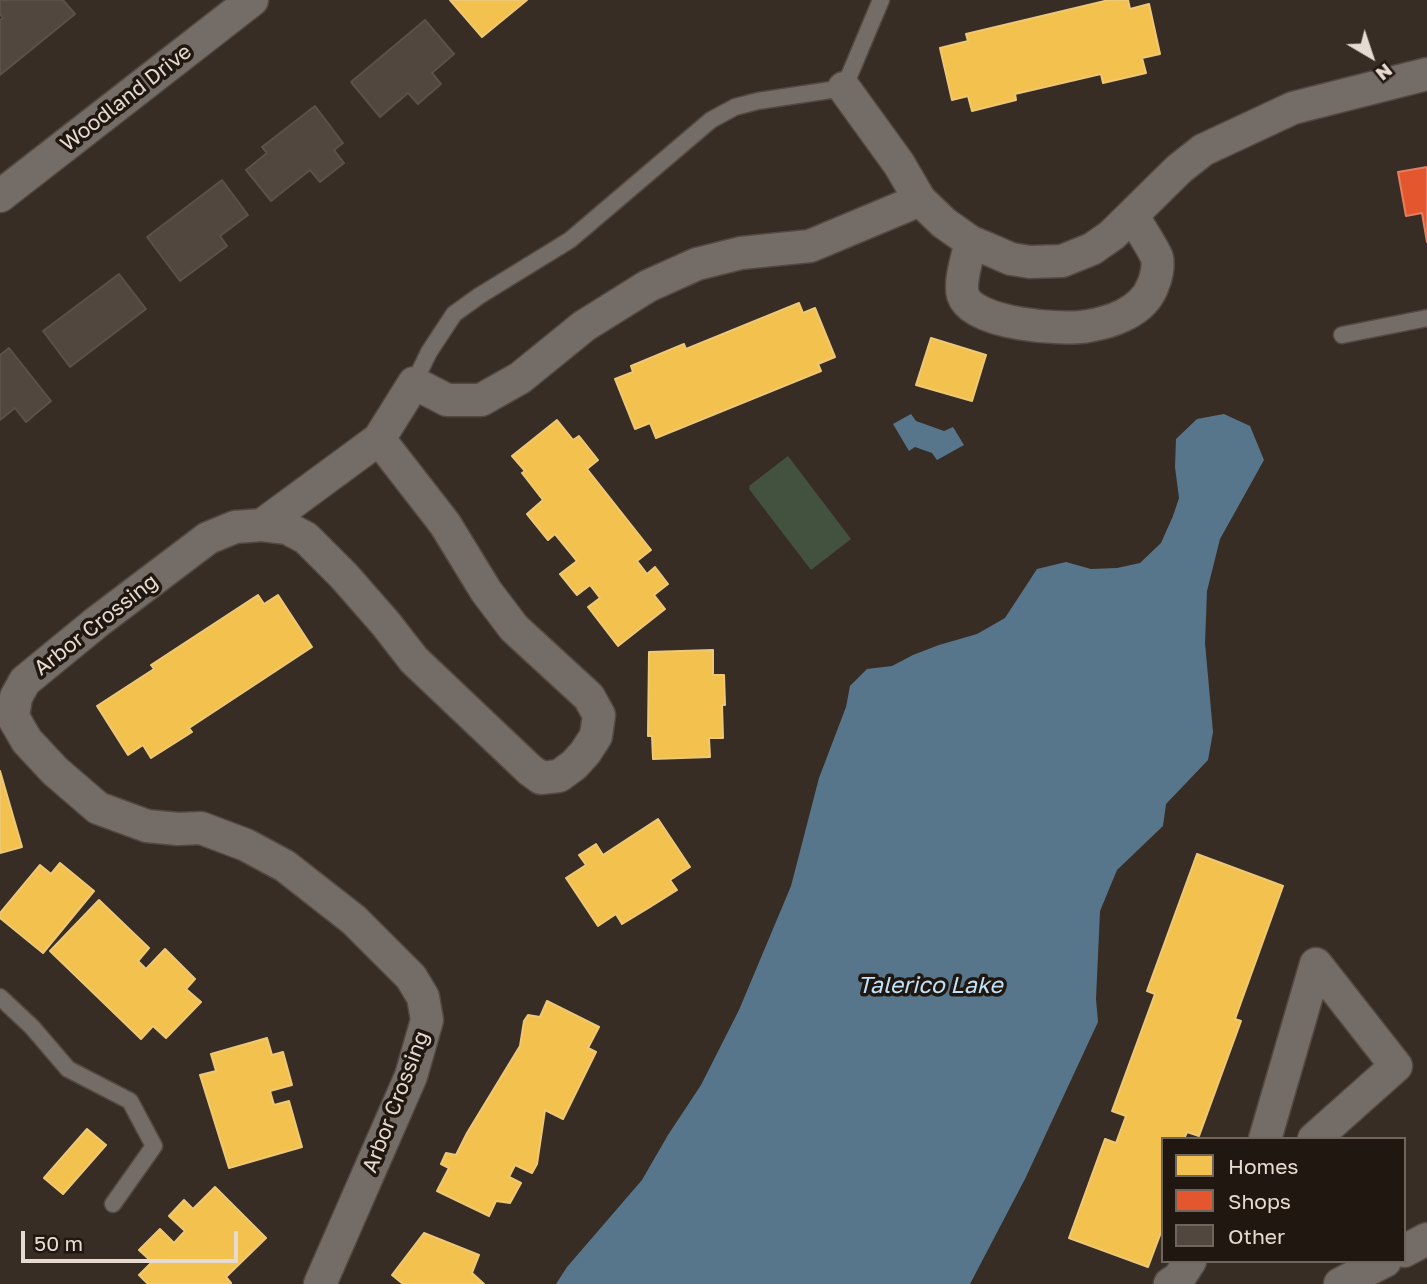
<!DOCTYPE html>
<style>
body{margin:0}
#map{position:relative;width:1427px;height:1284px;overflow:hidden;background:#382d25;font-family:"Golos Text",sans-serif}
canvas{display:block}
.legend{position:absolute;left:1161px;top:1137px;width:245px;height:126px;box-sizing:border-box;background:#201710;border:2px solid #70655d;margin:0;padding:9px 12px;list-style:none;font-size:21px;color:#e7dad1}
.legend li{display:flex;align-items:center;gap:14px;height:35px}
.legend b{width:35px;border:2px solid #70655d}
.north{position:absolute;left:1336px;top:21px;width:70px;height:70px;-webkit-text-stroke:5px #201710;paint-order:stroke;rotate:141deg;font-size:19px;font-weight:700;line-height:28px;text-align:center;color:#e7dad1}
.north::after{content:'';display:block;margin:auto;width:24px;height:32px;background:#e7dad1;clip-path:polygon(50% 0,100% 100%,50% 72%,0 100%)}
.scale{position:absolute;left:21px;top:1231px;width:217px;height:32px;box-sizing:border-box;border:4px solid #e7dad1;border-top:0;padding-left:9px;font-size:21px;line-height:24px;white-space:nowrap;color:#e7dad1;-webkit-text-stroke:5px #201710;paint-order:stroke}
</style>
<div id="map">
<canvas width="1427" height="1284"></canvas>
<ul class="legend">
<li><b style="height:19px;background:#f2c14e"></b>Homes</li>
<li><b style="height:19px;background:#e4572e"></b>Shops</li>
<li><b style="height:19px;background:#52473f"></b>Other</li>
</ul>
<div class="north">N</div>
<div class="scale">50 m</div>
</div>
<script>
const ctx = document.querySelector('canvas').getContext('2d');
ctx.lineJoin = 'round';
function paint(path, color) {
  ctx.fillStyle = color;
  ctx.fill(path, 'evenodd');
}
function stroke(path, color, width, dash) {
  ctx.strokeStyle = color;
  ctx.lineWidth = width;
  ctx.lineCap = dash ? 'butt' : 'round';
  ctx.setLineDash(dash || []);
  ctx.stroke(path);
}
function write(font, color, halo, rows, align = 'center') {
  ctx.font = font + ' "Golos Text",sans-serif';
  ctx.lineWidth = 7;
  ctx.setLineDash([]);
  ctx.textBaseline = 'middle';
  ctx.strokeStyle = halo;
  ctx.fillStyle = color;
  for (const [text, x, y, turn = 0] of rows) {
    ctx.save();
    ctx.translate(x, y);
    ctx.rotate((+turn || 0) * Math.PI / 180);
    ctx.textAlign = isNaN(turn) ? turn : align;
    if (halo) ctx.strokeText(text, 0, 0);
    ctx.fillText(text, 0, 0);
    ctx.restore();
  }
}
paint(new Path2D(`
 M788,456L851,539L811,570L749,489L750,488L749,486Z`), '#43523f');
paint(new Path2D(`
 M911,414L916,421L944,431L953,427L964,445L937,460L932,453L915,447L909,451L893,424Z
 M1224,414L1250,426L1264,460L1220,539L1207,591L1205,643L1213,732L1208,760L1166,804L1163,826L1117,870L1100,911L1096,999L1098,1022L1025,1179L970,1284H556L567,1267L642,1180L668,1135L701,1085L739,1010L791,886L819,778L846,707L850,686L867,669L892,666L913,655L939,645L977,634L1005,618L1037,569L1066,562L1091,569L1117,568L1140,563L1161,543L1173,516L1179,498L1175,467L1176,439L1197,419Z`), '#58768b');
const homes = new Path2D(`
 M450,0H527L482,37Z
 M1109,0H1128L1130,9L1149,4L1160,54L1142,58L1146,73L1103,83L1101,74L1015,94L1016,100L972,111L968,96L952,100L940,48L968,41L966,34Z
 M799,303L803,313L815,308L835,357L818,364L821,371L656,438L650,423L635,429L615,379L633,372L631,366L684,344L686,349Z
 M931,338L986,355L972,401L916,385Z
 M557,420L573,440L579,436L598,460L587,469L651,550L637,561L647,574L655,567L668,584L654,595L665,609L618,646L588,607L600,598L590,585L577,595L560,574L577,561L555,534L548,540L527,514L543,500L522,473L525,471L512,456Z
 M258,595L264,604L278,595L312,647L189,728L192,732L151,758L143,745L128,755L97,706L154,669L151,665Z
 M713,650V675H724L725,705H722L723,738H709L710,757L653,759L652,736H648L649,652Z
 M0,771L22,847L0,853Z
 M658,819L690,867L670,880L677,890L650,907L622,924L616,914L598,926L566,878L586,865L579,855L596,844L603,855Z
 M1197,854L1283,886L1235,1019L1241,1021L1199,1136L1187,1132L1184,1139H1163V1227L1148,1267L1069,1238L1105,1139L1116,1143L1126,1116L1112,1111L1155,994L1147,991Z
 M60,863L94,891L43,953L0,918V913L40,865L51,874Z
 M99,900L149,948L138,961L146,969L165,949L195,979L186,989L201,1002L166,1038L153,1026L141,1039L50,951Z
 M547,1001L599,1027L588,1048L596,1052L563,1119L545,1110L537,1164L532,1173L515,1165L509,1177L521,1183L510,1203L496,1201L489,1216L437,1191L449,1168L441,1164L446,1153L456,1155L467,1133L520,1046L524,1021L528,1015L540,1017Z
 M267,1038L272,1055L283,1052L292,1085L270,1091L274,1105L289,1101L302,1147L229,1168L200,1075L216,1071L211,1054Z
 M87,1129L106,1145L63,1194L44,1178Z
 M215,1187L266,1238L226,1277L231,1283L230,1284H148L139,1275L152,1262L139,1250L160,1229L174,1243L185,1231L169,1216L184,1200L193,1209Z
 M424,1233L479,1255L472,1273L484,1284H403L392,1275Z`);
paint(homes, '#f2c14e');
stroke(homes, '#efc875', 2);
const shops = new Path2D(`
 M1427,167V242L1422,213L1406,216L1398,172Z`);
paint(shops, '#e4572e');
stroke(shops, '#e57e5f', 2);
const building = new Path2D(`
 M0,0H63L75,14L0,75V20L3,18L0,14Z
 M425,20L454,54L432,73L441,84L418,104L408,93L380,117L351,82Z
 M315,106L343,143L334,150L344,163L320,182L310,170L271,201L246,170L267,153L262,147Z
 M222,180L248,215L220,236L227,246L180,281L147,237Z
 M119,274L146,309L70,367L43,331Z
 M9,348L51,401L26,422L15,408L0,420V355Z`);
paint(building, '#52473f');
stroke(building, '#5a514a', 2);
const lane = new Path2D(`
 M1342,335L1427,318
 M414,383L429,352L454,314L479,296L570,240L711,120L735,107L758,101L844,88L881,0
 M0,997L32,1027L68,1069L130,1101L154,1146L113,1204`);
const street = new Path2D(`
 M844,88L899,164L920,200L944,223L971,242L988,249L1011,259L1030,262L1062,261L1092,249L1112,235L1179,169L1203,150L1293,108L1427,74
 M0,196L252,0
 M971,242C968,255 959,282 963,295C972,324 1062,331 1088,326C1100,324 1114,320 1124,315C1138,308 1148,299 1153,285C1156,278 1159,266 1157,258C1154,249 1138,226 1133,216
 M262,525L379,439
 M1265,1139L1316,964L1396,1066L1314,1139
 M1404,1251L1427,1239
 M320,1284L411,1076L427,1020L423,997L411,977L354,920L285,866L246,845L201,828L178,829L147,826L98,808L55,771L27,741L13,717L16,697L25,681L97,622L208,538L235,527L262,525L287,528L306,538L344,576L386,624L414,660L530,770L541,778L559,776L574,765L585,753L596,736L599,715L589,697L514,628L486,591L445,524L379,439L414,383L447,400H481L520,378L584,326L648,286L697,264L741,253L810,246L920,200
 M1170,1284L1179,1278L1190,1261
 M1340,1284L1385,1261`);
stroke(lane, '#534941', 19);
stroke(street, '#534941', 35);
stroke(lane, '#746c66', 16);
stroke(street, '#746c66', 32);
write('21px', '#e7dad1', '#201710', [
 ["Woodland Drive",126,98,-38],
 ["Arbor Crossing",96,625,-38],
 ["Arbor Crossing",396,1102,-69]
]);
write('italic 23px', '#bfe1fa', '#201710', [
 ["Talerico Lake",930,986]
]);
</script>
